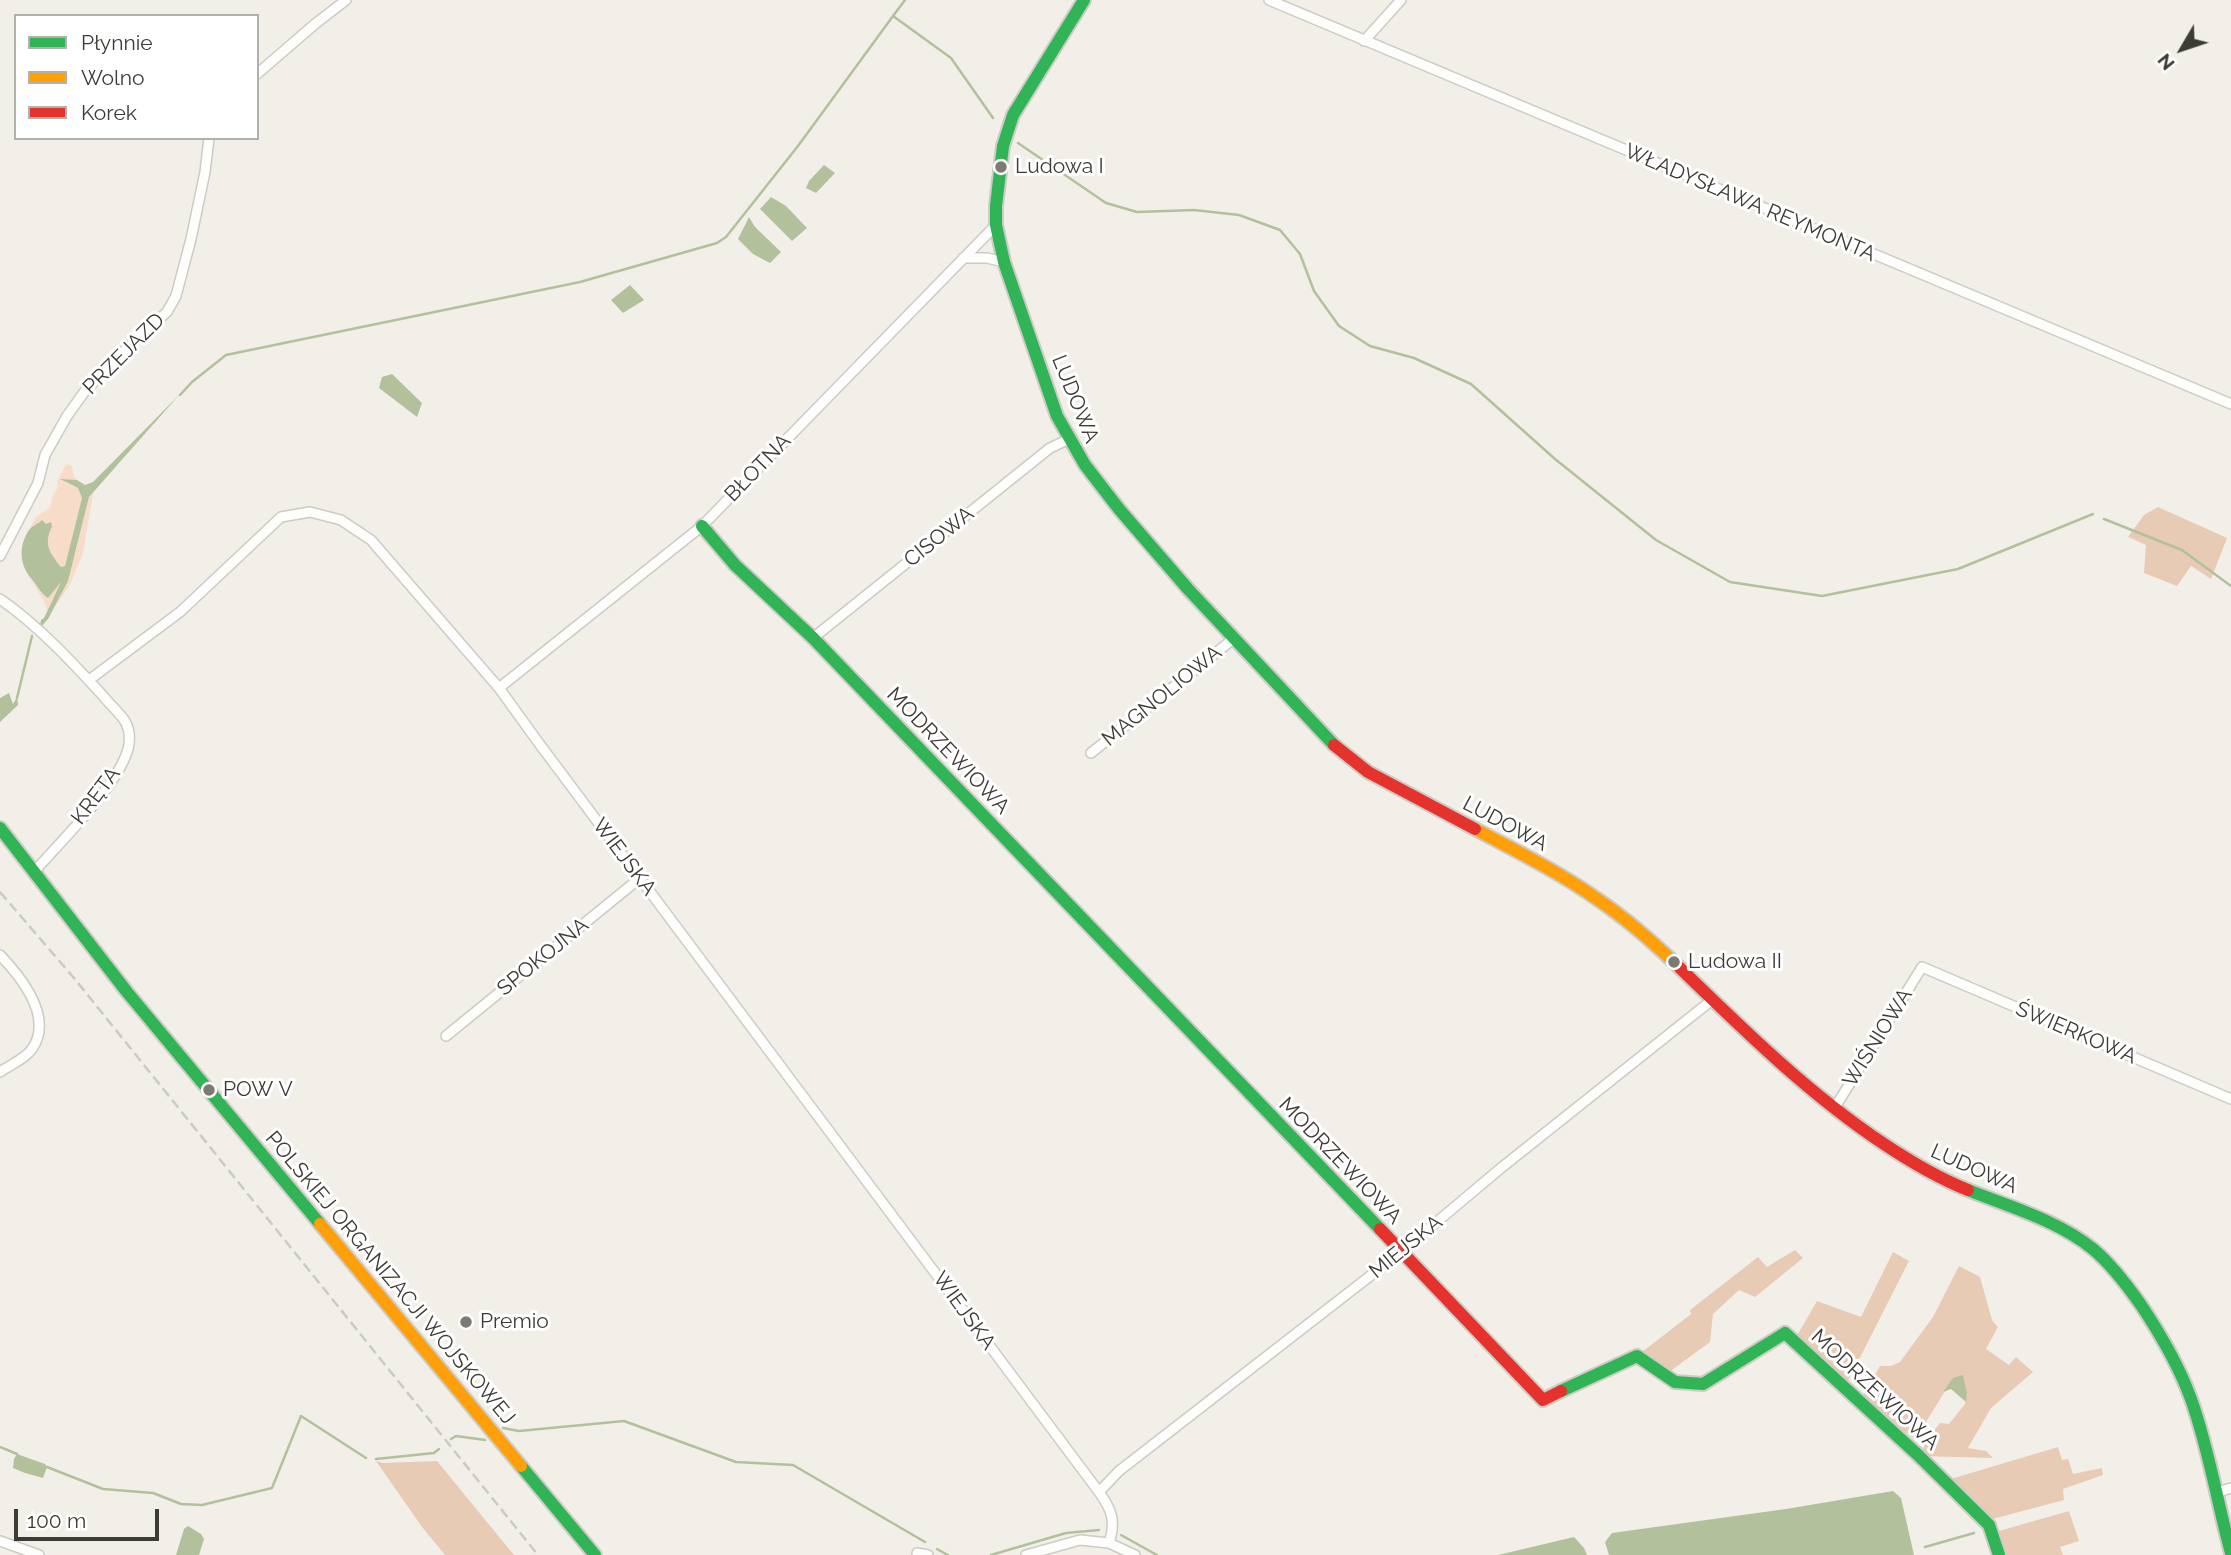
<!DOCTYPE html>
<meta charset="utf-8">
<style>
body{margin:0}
#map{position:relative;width:2231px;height:1555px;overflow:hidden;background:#f2efe8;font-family:Raleway,sans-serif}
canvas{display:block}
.legend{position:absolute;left:14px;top:14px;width:245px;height:126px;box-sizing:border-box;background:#fff;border:2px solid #b1b1ae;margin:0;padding:9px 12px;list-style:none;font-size:21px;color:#3c3b35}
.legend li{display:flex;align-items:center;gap:14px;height:35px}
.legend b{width:35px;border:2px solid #b1b1ae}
.north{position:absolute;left:2147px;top:14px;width:70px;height:70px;-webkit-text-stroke:5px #fff;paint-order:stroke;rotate:231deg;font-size:19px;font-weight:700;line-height:28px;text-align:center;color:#3c3b35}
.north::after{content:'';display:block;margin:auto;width:24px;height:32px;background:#3c3b35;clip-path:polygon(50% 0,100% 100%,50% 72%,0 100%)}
.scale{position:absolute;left:14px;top:1509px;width:145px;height:32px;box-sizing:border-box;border:4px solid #3c3b35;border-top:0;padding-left:9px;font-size:21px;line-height:24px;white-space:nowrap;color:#3c3b35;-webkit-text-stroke:5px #fff;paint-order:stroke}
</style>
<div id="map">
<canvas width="2231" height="1555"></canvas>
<ul class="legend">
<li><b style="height:9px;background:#30b455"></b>Płynnie</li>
<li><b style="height:9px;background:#ff9f0a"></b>Wolno</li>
<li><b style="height:9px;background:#e5322d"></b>Korek</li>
</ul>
<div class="north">N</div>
<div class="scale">100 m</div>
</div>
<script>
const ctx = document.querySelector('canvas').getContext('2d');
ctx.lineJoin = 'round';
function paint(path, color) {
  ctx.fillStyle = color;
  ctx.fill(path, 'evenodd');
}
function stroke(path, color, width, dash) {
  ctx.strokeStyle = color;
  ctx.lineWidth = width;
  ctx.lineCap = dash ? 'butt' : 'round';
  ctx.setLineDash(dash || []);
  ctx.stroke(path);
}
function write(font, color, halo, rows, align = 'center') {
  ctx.font = font + ' Raleway,sans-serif';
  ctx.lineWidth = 6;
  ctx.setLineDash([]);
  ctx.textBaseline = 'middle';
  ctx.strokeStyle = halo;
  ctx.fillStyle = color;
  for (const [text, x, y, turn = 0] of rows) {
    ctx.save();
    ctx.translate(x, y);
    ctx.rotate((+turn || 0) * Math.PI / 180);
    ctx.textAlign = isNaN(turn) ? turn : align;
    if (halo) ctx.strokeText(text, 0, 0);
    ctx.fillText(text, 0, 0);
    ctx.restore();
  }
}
paint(new Path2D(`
 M67,464L72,466L74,477L77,480L65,482L78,488L82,498L68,557L65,566L61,567C50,553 43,544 52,527L46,524L30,528L36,517L50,507L53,495L58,487L57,481C61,475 62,470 67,464Z
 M94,489L83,553L70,585L52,611L75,554L89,497Z
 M26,572L41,593L62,581L47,611C46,601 32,582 26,572Z`), '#f7ddc9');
paint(new Path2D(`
 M2158,507L2227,538L2211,579L2191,566L2177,586L2144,573L2146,545L2128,537L2144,515Z
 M1795,1250L1803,1258L1755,1297L1739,1290L1713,1314L1710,1342L1665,1375L1637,1356L1691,1314L1690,1310L1758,1257L1767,1267Z
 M1893,1252L1909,1261L1845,1387L1794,1341L1817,1301L1861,1317Z
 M1959,1266L1980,1277L1992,1320L1998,1327L1986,1349L2009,1365L2016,1357L2033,1372L1991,1408L1968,1448L1986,1451L1993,1458L1920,1456L1927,1439L1940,1423L1949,1424L1965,1404L1967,1394L1953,1378L1915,1440L1862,1397L1880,1366H1891L1900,1362L1933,1317Z
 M2058,1447L2062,1460L2068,1459L2073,1474L2102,1468L2103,1475L2063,1489L2064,1500L1985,1521L1944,1481Z
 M376,1461L383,1463L437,1461L514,1555H445L422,1527Z
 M2069,1511L2079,1541L2060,1547L2063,1555H1999L1992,1533Z`), '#e8cbb5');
paint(new Path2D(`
 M824,165L835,173L816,193L806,188L809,181Z
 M771,197L786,206L807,228L792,241L760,209Z
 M749,217L755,227L781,252L770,263L753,254L738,239Z
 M630,285L644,300L623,313L611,300Z
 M392,374L422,403L417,417L379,388L382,377Z
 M180,394L89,497L68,581L48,619L41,627L40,625L41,620L44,618L61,582L48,598C39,592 37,585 30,577C19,563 19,545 29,530C32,526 38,524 42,520L46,524L51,522L52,527C43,544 50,553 61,567L65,566L82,498L78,488L60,479L77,480L85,485L93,482Z
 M9,693L13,704L17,697L18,705L0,722V698Z
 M1963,1375L1967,1394L1966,1402L1951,1389L1943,1392L1953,1378Z
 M17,1454L45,1464L47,1467L43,1478L25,1473L13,1468L14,1459Z
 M1893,1491L1901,1498L1914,1555H1609L1605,1542L1612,1533L1786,1509Z
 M188,1526L201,1534L204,1539L199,1555H176L184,1529Z
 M1574,1537L1584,1548L1587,1555H1498Z`), '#b2c19c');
stroke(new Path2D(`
 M893,16L905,0
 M1018,143L1106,203L1137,212L1194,210L1239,215L1280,230L1300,254L1314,291L1339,326L1370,346L1414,358L1471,384L1555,459L1656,540L1730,582L1822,596L1958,569L2093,514
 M180,395L192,382L226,355L580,282L717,243L726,237L798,146L893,16L951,58L993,118
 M2104,519L2182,550L2231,586
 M17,698L32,636
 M503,1428L519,1431L624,1421L736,1462L793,1465L925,1542
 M451,1439L456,1436L485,1440
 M0,1447L17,1454
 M376,1459L434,1453L439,1449
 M47,1467L103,1489L153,1493L181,1504L202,1505L272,1488L301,1416L366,1458
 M1121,1535L1157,1555
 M1925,1547L1974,1533
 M937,1549L948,1555
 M991,1555L1066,1533L1099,1530`), '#b2c19c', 2.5);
const street = new Path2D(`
 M1269,0L2231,404
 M1364,41L1401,0
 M257,74L315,24L346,0
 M963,258H987L1004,262
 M0,556L38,483L45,455L67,416L85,391L129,346L167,312L176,296L191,239L205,172L209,138
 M0,599C39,626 73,663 105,698C111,706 121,714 126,723C129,729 130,736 129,744C124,780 59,843 34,872
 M813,638L1050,448L1067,440
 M89,680L180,612L281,517L310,512L341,520L371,540L499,688L538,742L1099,1492C1112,1510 1116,1521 1109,1543L1135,1555
 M499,688L702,526L996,225
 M1091,753L1233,639
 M0,955C21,977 54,1017 32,1049C25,1059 10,1065 0,1072
 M446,1036L640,878
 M1834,1109L1922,967L2231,1099
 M1099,1492L1119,1471L1401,1252L1501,1168L1712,1000
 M2215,1493L2231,1488
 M0,1541L39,1555
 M917,1553L928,1555
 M1026,1555L1080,1540L1109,1543`);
const fast = new Path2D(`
 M1084,0L1013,115L1003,146L996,206V225L1004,262L1057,416L1085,465L1119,509L1188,589L1334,745
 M702,526L735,565L813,638L1380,1229
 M0,828L127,992L320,1224
 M1968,1190C2010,1207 2057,1220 2093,1249C2112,1265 2127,1285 2141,1305C2161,1335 2179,1366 2191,1399C2209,1449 2217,1502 2231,1553
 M1561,1391L1637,1356L1675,1382L1703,1384L1785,1333L1918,1455L1989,1525L1999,1555
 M521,1466L595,1555`);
const slow = new Path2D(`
 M1475,829C1516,851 1559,872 1597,899C1627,919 1654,943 1680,968
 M320,1224L521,1466`);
const jam = new Path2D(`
 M1334,745L1368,772L1475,829
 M1680,968C1745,1031 1809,1094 1884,1144C1911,1162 1938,1178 1968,1190
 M1380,1229L1543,1400L1561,1391`);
stroke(street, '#cccbc5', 12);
stroke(fast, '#cccbc5', 16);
stroke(slow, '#cccbc5', 16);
stroke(jam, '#cccbc5', 16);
stroke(street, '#fdfdfc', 9);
stroke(fast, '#30b455', 12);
stroke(slow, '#ff9f0a', 12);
stroke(jam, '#e5322d', 12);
stroke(new Path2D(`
 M0,892L74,978L538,1555`), '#cbcac8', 2.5, [10, 5]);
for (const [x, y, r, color] of [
 [1001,167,7,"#7c7a74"],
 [1674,962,7,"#7c7a74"],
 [209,1090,7,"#7c7a74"],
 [466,1322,7,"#7c7a74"]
]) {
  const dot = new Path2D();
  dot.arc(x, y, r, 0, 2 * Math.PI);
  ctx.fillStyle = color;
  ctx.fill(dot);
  stroke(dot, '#fff', 2.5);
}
write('21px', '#3c3b35', '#fff', [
 ["Ludowa I",1015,167],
 ["Ludowa II",1688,962],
 ["POW V",223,1090],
 ["Premio",480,1322]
], 'left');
write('21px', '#3c3b35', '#fff', [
 ["WŁADYSŁAWA REYMONTA",1750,203,23],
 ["PRZEJAZD",124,354,-45],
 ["LUDOWA",1075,399,68],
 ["BŁOTNA",758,468,-46],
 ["CISOWA",939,537,-39],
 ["MAGNOLIOWA",1162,696,-39],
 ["MODRZEWIOWA",948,751,46],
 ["KRĘTA",96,796,-53],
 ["LUDOWA",1505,824,28],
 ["WIEJSKA",624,857,53],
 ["SPOKOJNA",543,957,-39],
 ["ŚWIERKOWA",2076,1033,23],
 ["WIŚNIOWA",1878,1038,-58],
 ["MODRZEWIOWA",1340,1161,46],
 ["LUDOWA",1974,1169,24],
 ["MIEJSKA",1406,1247,-39],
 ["POLSKIEJ ORGANIZACJI WOJSKOWEJ",390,1278,50],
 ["WIEJSKA",964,1311,54],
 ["MODRZEWIOWA",1875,1390,43]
]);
</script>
